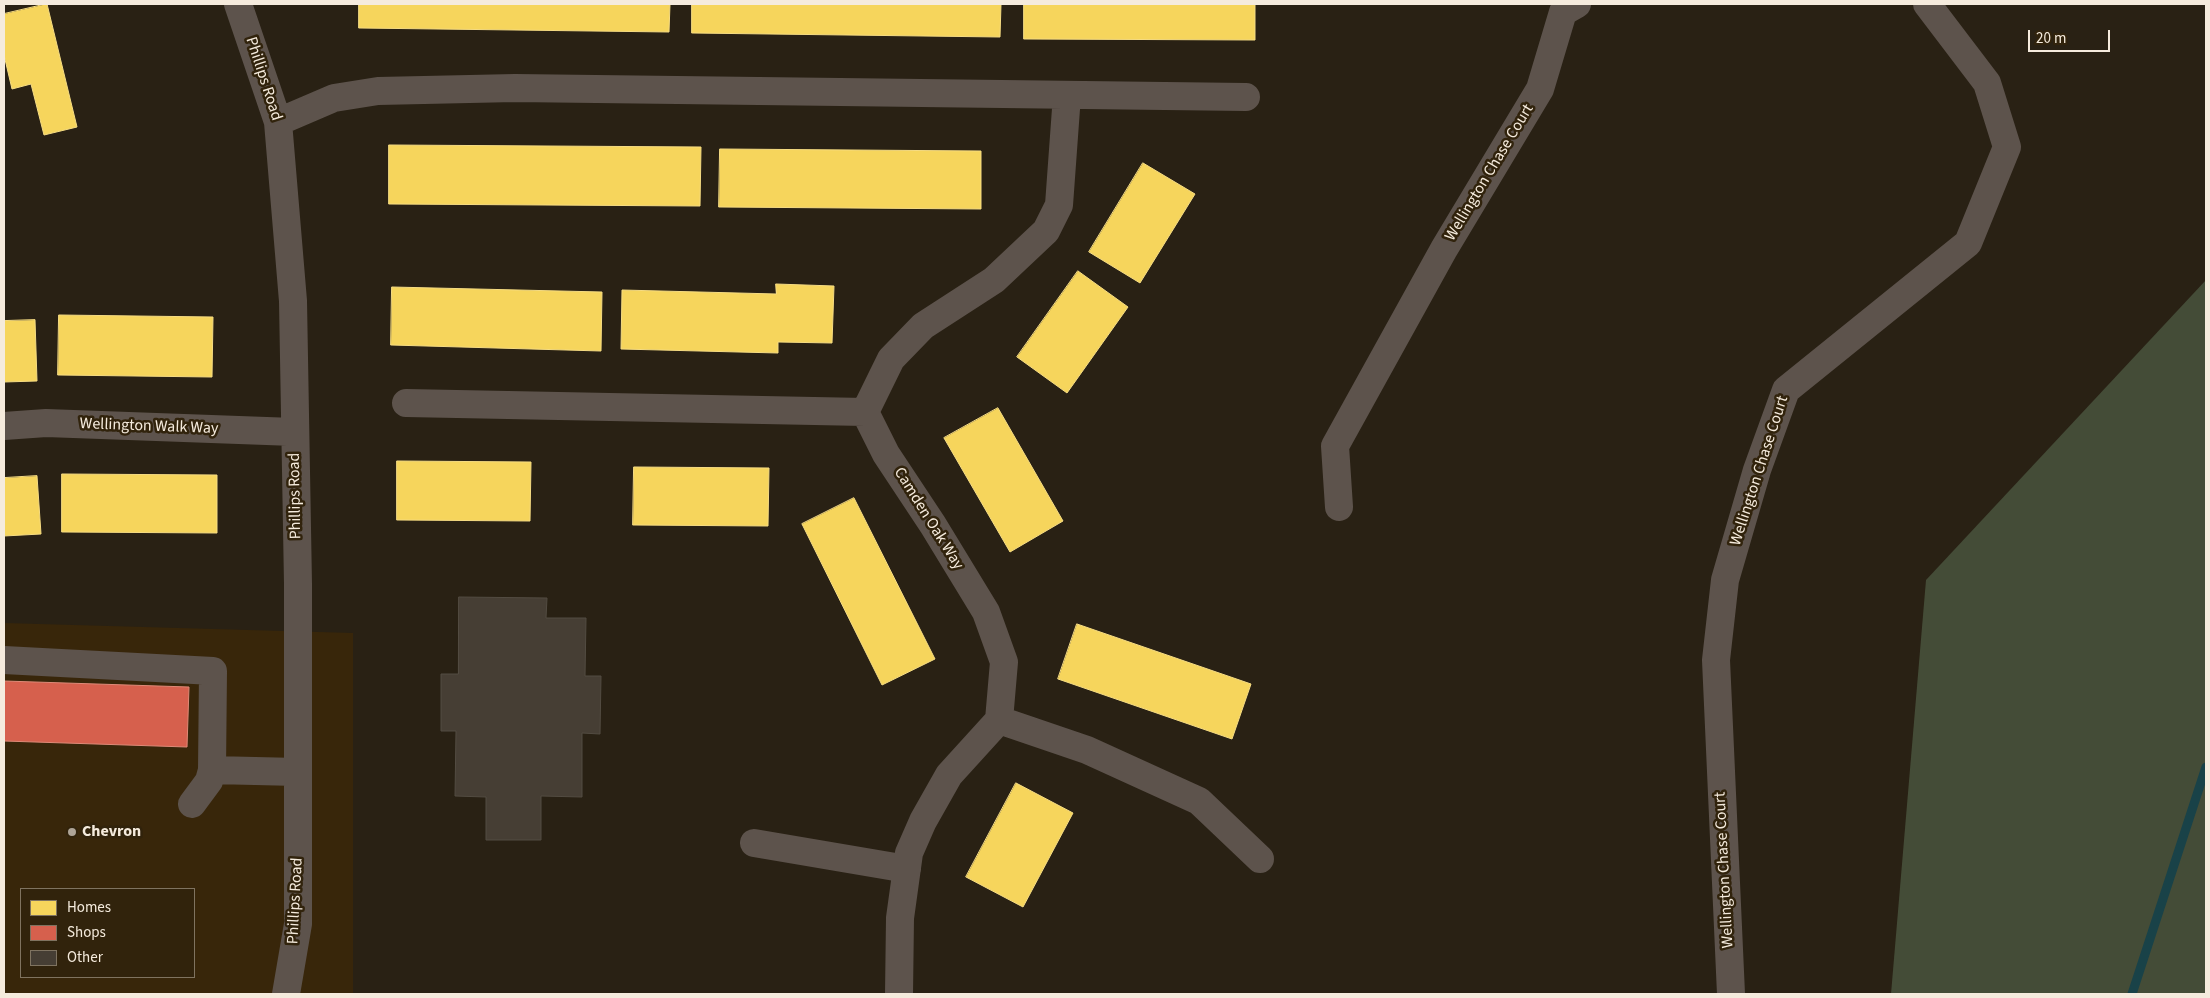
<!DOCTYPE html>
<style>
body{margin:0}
#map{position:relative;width:2210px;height:998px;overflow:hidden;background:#292114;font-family:"Source Sans 3",sans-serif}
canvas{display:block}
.frame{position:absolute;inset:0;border:5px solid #f5ebdd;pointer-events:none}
.legend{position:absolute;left:20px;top:888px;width:175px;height:90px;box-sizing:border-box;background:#31230c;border:1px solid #7f7360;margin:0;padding:6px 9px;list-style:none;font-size:15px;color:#f5ebdd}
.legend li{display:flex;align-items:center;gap:10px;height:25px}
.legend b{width:25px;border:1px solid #7f7360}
.scale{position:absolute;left:2028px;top:30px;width:82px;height:22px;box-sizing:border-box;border:2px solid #f5ebdd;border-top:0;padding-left:6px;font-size:15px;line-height:18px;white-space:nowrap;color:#f5ebdd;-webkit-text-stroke:4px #31230c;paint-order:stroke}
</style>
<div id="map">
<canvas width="2210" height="998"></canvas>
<div class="frame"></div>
<ul class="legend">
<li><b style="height:14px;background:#f6d55c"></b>Homes</li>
<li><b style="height:14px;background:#d6604d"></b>Shops</li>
<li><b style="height:14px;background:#463e34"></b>Other</li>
</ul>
<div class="scale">20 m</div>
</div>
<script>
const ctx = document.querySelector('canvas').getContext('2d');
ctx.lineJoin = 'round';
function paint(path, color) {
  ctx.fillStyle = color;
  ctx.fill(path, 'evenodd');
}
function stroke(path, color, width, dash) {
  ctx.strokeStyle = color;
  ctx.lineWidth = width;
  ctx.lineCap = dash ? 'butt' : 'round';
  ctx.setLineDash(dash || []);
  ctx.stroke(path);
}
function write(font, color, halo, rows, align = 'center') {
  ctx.font = font + ' "Source Sans 3",sans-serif';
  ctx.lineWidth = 5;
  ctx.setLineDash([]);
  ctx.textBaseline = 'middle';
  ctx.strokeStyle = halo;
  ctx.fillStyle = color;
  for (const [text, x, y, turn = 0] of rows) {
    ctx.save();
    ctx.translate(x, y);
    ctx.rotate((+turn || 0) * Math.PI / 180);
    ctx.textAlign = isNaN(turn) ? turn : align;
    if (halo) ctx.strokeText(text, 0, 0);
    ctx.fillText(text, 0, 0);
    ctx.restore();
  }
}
paint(new Path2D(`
 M4,623L353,633V994H4ZM21,889H194V977H21Z`), '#38260a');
paint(new Path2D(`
 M2206,280V994H1891L1926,580Z`), '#444c37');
const homes = new Path2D(`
 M47,4L77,127L44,135L31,84L12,89L4,55V14Z
 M359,4H670L669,32L359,28Z
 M692,4H1001L1000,37L692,33Z
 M1024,4H1255V40L1024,39Z
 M389,145L701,147L700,206L389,204Z
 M720,149L981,151V209L719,207Z
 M1143,163L1195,194L1140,283L1089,252Z
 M1078,271L1128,307L1067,393L1017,357Z
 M776,284L834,286L832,343L778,342V353L621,349L622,290L776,294Z
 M392,287L602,292L601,351L391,345Z
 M59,315L213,317L212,377L58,375Z
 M35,320L37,381L4,382V321Z
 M998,408L1063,521L1010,552L944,438Z
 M397,461L531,462L530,521L397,520Z
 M634,467L769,468L768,526L633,525Z
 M62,474L217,475V533L62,532Z
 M37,476L41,534L4,536V478Z
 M854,498L935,659L882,685L802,524Z
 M1077,624L1251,684L1232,739L1058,679Z
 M1016,783L1073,813L1023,907L966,877Z`);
paint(homes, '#f6d55c');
stroke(homes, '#f6dc83', 1);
const shops = new Path2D(`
 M4,681L189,687L187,747L4,741Z`);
paint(shops, '#d6604d');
stroke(shops, '#df8a78', 1);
stroke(new Path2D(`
 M2132,994L2206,767`), '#194248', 9);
const building = new Path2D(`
 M459,597L547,598L546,618H586L585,676H601L600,734L582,733V797L541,796V840H486V797L455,796L456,731H441V674H458Z`);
paint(building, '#463e34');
stroke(building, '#534c42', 1);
stroke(new Path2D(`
 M238,4L278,122L293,301L298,584V924L286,994
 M278,122L334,98L378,91L515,88L1246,97
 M406,403L865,412
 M4,426L46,423L294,432
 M1339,507L1335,446L1444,249L1540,89L1563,12L1577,4
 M4,660L213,671L212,770L298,772
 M999,720L1087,750L1199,801L1260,859
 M192,804L209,781L212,770
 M754,843L907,869
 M899,994L900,918L909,853L923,821L949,775L999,720L1004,662L986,612L933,525L886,454L865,412L891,359L923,326L994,280L1046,231L1059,205L1067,95
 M1731,994L1716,660L1725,580L1757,470L1786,390L1968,243L2007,147L1987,83L1927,4`), '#5d534c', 28);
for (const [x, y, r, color] of [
 [72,832,5,"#aea497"]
]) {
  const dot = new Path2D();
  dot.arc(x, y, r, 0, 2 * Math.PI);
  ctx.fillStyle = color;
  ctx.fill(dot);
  stroke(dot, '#31230c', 2);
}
write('16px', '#f5ebdd', '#31230c', [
 ["Phillips Road",263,79,72],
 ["Wellington Chase Court",1490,173,-59],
 ["Wellington Walk Way",149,427,2],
 ["Wellington Chase Court",1760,471,-72],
 ["Phillips Road",296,496,-91],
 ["Camden Oak Way",928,519,58],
 ["Wellington Chase Court",1725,870,-93],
 ["Phillips Road",296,901,-87]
]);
write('bold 16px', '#f5ebdd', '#31230c', [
 ["Chevron",82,832]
], 'left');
</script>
